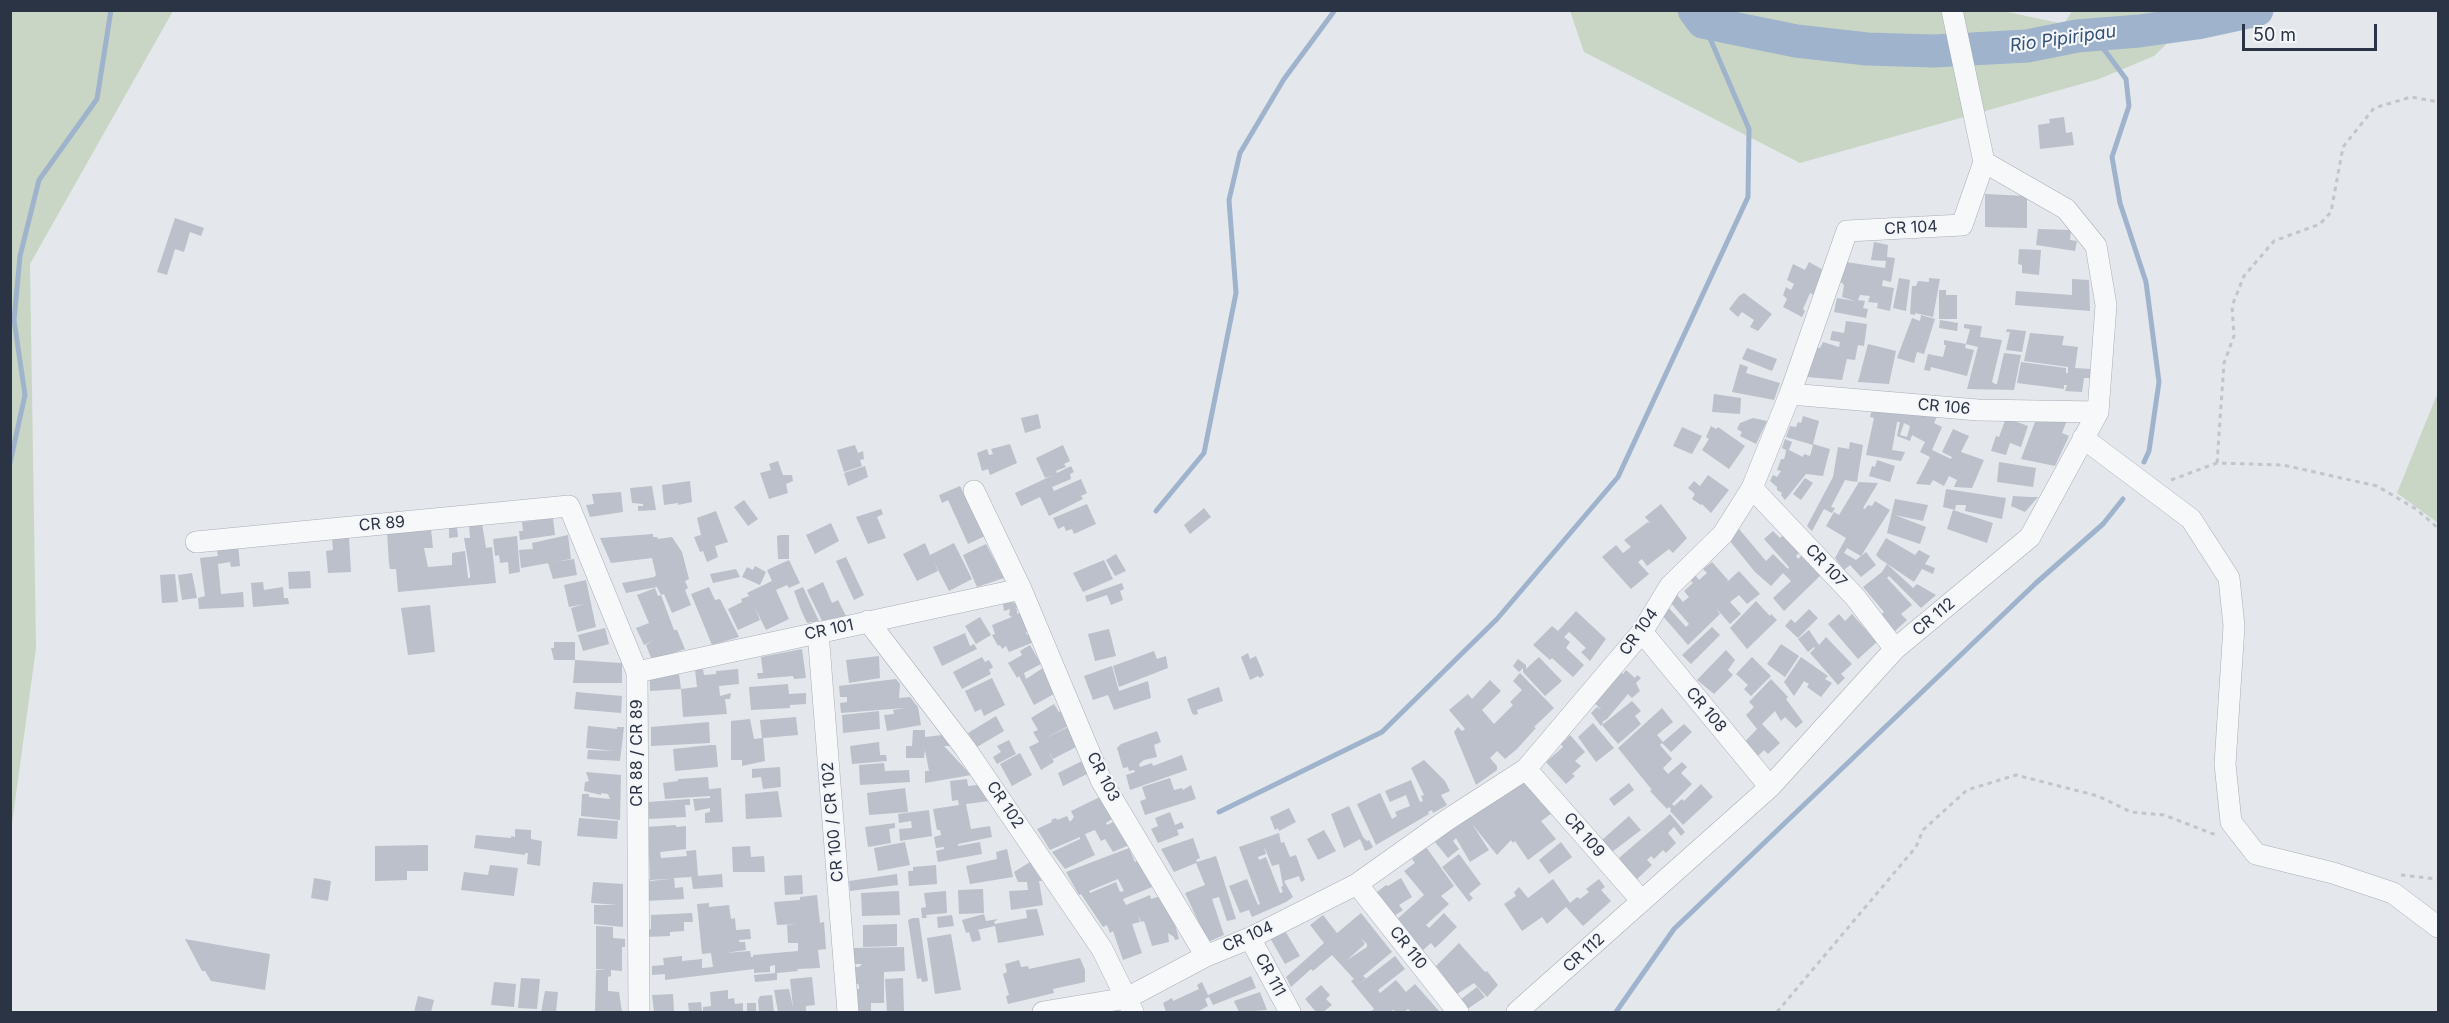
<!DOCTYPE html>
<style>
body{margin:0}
#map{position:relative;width:2449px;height:1023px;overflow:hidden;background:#e4e7ec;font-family:Inter,sans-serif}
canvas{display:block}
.frame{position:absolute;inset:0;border:12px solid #2b3445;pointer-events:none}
.scale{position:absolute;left:2242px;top:24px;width:135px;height:27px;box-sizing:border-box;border:3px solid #2b3445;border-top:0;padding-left:8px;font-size:18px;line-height:21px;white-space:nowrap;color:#2b3445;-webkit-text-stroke:4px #f4f6f9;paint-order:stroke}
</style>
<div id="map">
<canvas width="2449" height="1023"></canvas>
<div class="frame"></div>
<div class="scale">50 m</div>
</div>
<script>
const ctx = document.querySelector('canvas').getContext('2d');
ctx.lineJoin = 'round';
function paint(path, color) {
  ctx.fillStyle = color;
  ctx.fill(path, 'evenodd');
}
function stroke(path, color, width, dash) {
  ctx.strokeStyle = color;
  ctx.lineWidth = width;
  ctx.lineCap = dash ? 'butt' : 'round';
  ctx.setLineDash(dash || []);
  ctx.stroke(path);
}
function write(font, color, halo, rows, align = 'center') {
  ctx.font = font + ' Inter,sans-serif';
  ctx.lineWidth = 4.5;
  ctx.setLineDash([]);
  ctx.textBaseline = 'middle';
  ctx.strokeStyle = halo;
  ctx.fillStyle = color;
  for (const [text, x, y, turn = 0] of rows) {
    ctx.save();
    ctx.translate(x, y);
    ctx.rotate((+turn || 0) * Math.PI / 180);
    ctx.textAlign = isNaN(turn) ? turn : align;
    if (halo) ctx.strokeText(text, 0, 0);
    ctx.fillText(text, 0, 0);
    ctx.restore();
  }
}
paint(new Path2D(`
 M11,10L173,11L30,264L36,648L11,831Z
 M1998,10L2064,24L2072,11H2201L2154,56L2099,79L1800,163L1584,52L1570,11Z
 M2438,392V523L2397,493Z`), '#c9d6c5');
stroke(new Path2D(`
 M2077,36L2103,48L2126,79L2129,106L2112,157L2120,203L2146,282L2159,382L2149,451L2144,462
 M10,463L25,395L14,320L20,256L39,180L97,99L111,10
 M1156,511L1204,453L1236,293L1229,200L1240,153L1284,79L1335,10
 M1219,812L1382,732L1497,619L1618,477L1748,197L1749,129L1703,22
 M1616,1012L1674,929L2036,583L2103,524L2123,499`), '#9fb4cc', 5);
stroke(new Path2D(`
 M1694,10L1703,22L1796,41L1867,49L1934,51L2027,46L2077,36L2139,31L2197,23L2257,10`), '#9fb4cc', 33);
paint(new Path2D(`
 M2064,117L2066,133L2072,132L2074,145L2040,149L2038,125L2050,123L2049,119Z
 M1985,194L2027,196V228L1985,227Z
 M175,218L204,228L201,236L190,232L184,252L175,249L167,275L157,272Z
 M2038,229L2071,230L2070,240L2077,241L2075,251L2036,245Z
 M1874,242L1888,245L1887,257L1895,258L1891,282L1883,280L1882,286L1894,288L1890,311L1877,308L1878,303L1868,302L1870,296L1860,295L1858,300L1865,301L1863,308L1868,309L1866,318L1834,312L1837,298L1855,301L1842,297L1844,285L1840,281L1846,262L1885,268L1886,261L1871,260Z
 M2019,249L2041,250L2039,275L2022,273V265L2018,264Z
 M1809,262L1825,271L1817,297L1810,293L1803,309L1805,311L1802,317L1783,307L1787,299L1783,295L1786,287L1791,290L1794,284L1787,280L1793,264L1805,270Z
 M1899,278L1910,280L1906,311L1893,308Z
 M1929,278L1940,279L1933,317L1915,313V315L1910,314L1912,286H1916L1918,281L1929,282Z
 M2072,279L2089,280L2090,311L2015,305L2016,291L2072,295Z
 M1939,290H1946V295H1957V319H1939Z
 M1744,293L1772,314L1758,331L1750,327L1754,320L1742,312L1738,317L1729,309L1739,296Z
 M1921,315L1935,319L1924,354L1917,352L1914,363L1897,358L1912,318L1920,321Z
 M1940,320L1958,323L1957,331L1939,328Z
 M1846,321L1867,324L1864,346L1858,345L1855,360L1847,359L1842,380L1807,377L1817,348H1820L1823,342L1839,347L1840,342L1830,340L1832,331L1844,333Z
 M1964,324L1982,326L1980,337L2002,340L1992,382L1995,384H1997L2004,353L2021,355L2014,390L1967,389L1978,347L1966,344L1970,329L1964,328Z
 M2007,329L2026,331L2022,352L2006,350L2010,332H2006Z
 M2030,333L2064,336L2062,345L2078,347L2075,368L2091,369L2090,378H2084L2082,392L2065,391L2067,385H2064V389L2017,383L2021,362L2066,368V373H2068V367L2024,361Z
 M1944,340L1966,344L1965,348L1974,350L1967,376L1931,367L1930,371L1924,370L1928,354L1943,357L1946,345H1944Z
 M1868,344L1896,351L1889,384L1858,382Z
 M1747,348L1777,359L1772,371L1742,359Z
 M1740,364L1748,367L1746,373L1780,383L1774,400L1732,392Z
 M1714,394L1741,398L1740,414L1712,412Z
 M1873,404L1939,412L1934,423L1942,427L1932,450L1951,459L1952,457L1942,452L1953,429L1969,436L1961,452L1984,460L1972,488L1954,487L1957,480L1949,476L1944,486L1933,480L1930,485L1916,484L1930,457L1920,452L1925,442L1912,435L1910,441L1897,436L1900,422H1897L1892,450L1905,452L1901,461L1866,455L1874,418L1870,417ZM1904,423L1910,426L1907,437L1900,435Z
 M1038,414L1041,428L1025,433L1021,418Z
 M2038,414L2069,415L2062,433L2069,436L2055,466L2021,459Z
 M1803,416L1819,421L1813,444L1830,449L1823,476L1806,474L1785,500L1781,495L1782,493L1777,490V487L1770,481L1773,475L1777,477L1781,471L1777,470L1781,459H1784L1785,456L1786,450L1782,448L1785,439L1792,442L1789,450L1803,457L1804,454L1810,456L1813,445L1786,437L1790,426L1796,427L1798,422L1801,423Z
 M1753,418L1767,421L1756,444L1740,436L1742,432L1737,429L1740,423Z
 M2006,418L2028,426L2021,447L2010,443L2006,455L1991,451L1996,436L1999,437Z
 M1711,426L1716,429L1718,427L1745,446L1729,469L1702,450L1709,439L1706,437Z
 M1682,427L1702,436L1692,454L1673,446Z
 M1850,442L1863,445L1857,482L1845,480L1831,507L1835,508L1832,513L1824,509L1812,531L1807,526L1833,477L1838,447L1849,449Z
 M1010,444L1017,463L990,475L988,469L982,471L977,453L987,449L989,455L993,454L991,449Z
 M855,445L858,453L863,451L864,459L860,460L862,466L844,472L837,450Z
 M1063,445L1070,461L1064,464L1066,467L1056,471L1057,473L1071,466L1074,472L1070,474L1071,479L1052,487L1054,491L1081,479L1087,493L1081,496L1083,499L1049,516L1040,497L1021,506L1015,493L1053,475L1045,478L1036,458Z
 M1877,460L1895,466L1890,482L1869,476L1872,466L1875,467Z
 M778,461L783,475H792L793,481L786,484L788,493L769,499L760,473L771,470L769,464Z
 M1999,462L2036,468L2033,487L1997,482Z
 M865,466L868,477L848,486L844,473Z
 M1708,475L1729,490L1711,513L1702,504L1701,505L1692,499L1695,494L1688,488L1694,481L1700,486Z
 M1805,478L1813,483L1801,500L1793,494Z
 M690,481L692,502L678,505V503L664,505L662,485Z
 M1859,482L1878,483L1863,508L1865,509L1868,505L1872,506L1875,501L1890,510L1861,556L1847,548L1844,553L1856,560L1866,552L1876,565L1861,577L1850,565L1844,570L1835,558L1846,538L1826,526L1834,512L1839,515Z
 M652,486L656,510L638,511V506H643V504L632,503L630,488Z
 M960,486L985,536L968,544L948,500L942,503L939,495Z
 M1946,489L2006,498L2002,519L1965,511L1966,505H1956L1955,510L1943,507Z
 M621,492L623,512L590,517L586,505L594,504L592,494Z
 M2013,496L2030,497H2038L2025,512L2011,506Z
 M1895,499L1928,505L1923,521L1895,515L1926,527L1920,544L1887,533Z
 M744,500L758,519L748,526L734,507Z
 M1087,504L1096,524L1074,534L1072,529L1066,531L1064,526L1058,529L1053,518Z
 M1661,504L1687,538L1673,553L1669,549L1647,566L1642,559L1638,562L1649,574L1631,589L1602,557L1616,545L1623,553L1631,547L1624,540L1648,522L1651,524L1645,517Z
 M1204,508L1211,517L1190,534L1184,525Z
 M881,509L883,514L877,517L886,538L868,544L856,517Z
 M1953,510L1993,523L1987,543L1947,529Z
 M716,511L728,542L715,546L718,557L707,562L703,551L700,552L694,537L701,535L697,518Z
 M553,518L555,535L520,540L519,531H523L522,522Z
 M482,523L486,548L492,547L496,583L398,592L396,569H390L389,564L387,532L431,529L433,548H424L428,567L452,565V553L465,551L468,578H470V573L464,538H470L469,524Z
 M831,523L839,541L815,554L806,535Z
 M457,527L458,537L449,538V528Z
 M1739,529L1766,561L1773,554L1788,569L1789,567L1764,539L1773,531L1780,538L1786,532L1802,550L1796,556L1798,559L1803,554L1822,574L1784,611L1773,598L1791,581L1783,573L1771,586L1755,572L1725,535Z
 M653,534V537H657L658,539L672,537L682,552L689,579L685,581L688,588L685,590L691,605L672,613L664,594L661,595L674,630H677L685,649L652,660L646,645L654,640L644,645L636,628L649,623L637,595L655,588L658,596L661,595L657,587L626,593L622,583L654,577L656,575L652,558L611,563L600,538Z
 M568,535L571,559L521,568L519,550L533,549L532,543Z
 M781,535H789V559H778L777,536Z
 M517,536L520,572L509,574L508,562L500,563L499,555L495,556L493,539Z
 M349,537L351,572L328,573L326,551L333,550L332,538Z
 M1886,538L1915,555L1919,550L1930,556L1925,564L1935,568L1933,574L1922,569L1914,582L1880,559L1876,555Z
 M238,543L240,566L231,567L230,562L218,564L221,594L243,592L244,607L199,609L198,598L205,596L200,558L218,556L216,546Z
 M925,543L930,555L954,543L972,579L949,591L934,562L938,571L917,581L903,554Z
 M986,544L1004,578L977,587L963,555Z
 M1116,554L1126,571L1115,576L1106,560Z
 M846,557L864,595L854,600L836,561Z
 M574,559L577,575L553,579L548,563Z
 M789,560L800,583L789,588L787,585L776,590L789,619L766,630L755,608L760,620L738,630L728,609L742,602L741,599L749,596L747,593L772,581L767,570Z
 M1104,560L1113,579L1083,592L1073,573Z
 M1712,562L1728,580L1727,582L1739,571L1760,594L1747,604L1739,595L1730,602L1741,614L1730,624L1716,608L1720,614L1688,645L1661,614L1667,606L1686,627L1689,624L1670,602L1677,595L1683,602L1689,597L1684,591L1693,583L1690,580L1695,575L1699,580L1707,573L1703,569Z
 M1887,564L1913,588L1917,584L1936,595L1921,608L1889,576L1887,578L1912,605L1901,614L1907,620L1895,631L1881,615L1884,612L1863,587L1882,572Z
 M755,566L766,572L760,585L742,577L747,567L753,570Z
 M736,569L740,577L713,583L710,574Z
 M310,571L311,588L289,589L288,572Z
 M192,573L197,598L182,600L178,575Z
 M175,574L178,602L162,603L160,575Z
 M586,580L596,627L577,632L571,608L584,604L569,607L564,585Z
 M263,582L264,590L283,587L284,598H288L289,604L253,607L251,583Z
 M823,582L832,603L838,600L846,616L822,621L807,590Z
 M1122,583L1124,589L1120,591L1123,600L1111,605L1107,595L1087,602L1085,596Z
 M709,587L715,600L720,599L739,637L712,645L691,594Z
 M803,587L819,621L807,623L801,610L794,591Z
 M1756,601L1770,616L1771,614L1777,620L1747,649L1730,628Z
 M1013,602L1019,607L1015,608L1017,609V614L1021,612L1030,630L1026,632L1027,635L1031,633L1034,642L1009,652L1006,646L1002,649L1000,645L998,646L992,635L995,634L992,625L1012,617L1009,615L1010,609L1004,611L1003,604Z
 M430,605L435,652L408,655L401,608Z
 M1809,609L1818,618L1798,638L1785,626L1791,619L1795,623Z
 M1576,611L1606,639L1590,661L1581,652L1586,648L1569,632L1564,637L1570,642L1566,648L1584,665L1573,677L1552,658L1550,660L1533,645L1552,626L1558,631Z
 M1839,614L1845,621L1852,614L1877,642L1858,659L1828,624Z
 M980,617L991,635L976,644L965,626Z
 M1712,627L1720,635L1691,664L1682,655Z
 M605,628L609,644L583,651L578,635Z
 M1109,629L1116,656L1095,661L1088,634Z
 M1809,630L1819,645L1826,637L1852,664L1841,674L1845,678L1838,685L1810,653L1815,648L1814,647L1808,652L1798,639Z
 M965,633L970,646L974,644L977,649L942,666L933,647Z
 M554,642H575V660H554L551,648H554Z
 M1781,644L1799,656L1785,677L1767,664Z
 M1030,645L1041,664L1024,673L1026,679L1046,666L1061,690L1034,705L1019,676L1017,678L1008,663L1022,655L1020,651Z
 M802,649L806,678L794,679L793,676L758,679L757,673H763L761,657Z
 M1726,650L1735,660L1728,670L1733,675L1714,694L1697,680Z
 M1154,651L1157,659L1166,656L1168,668L1119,687L1113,666Z
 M1248,653L1250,659L1256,656L1264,675L1260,678L1258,676L1250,680L1241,657Z
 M879,656L880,678L849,683L846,660Z
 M982,657L985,662L989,660L993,667L989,670L991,674L962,689L953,672Z
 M1539,657L1562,681L1545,696L1523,672V668L1519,672L1513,666L1518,659L1526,665V669Z
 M1752,657L1771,676L1751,696L1744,689L1748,685L1736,674Z
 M1801,657L1828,676L1825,679L1832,683L1821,697L1807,687L1809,684L1804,681L1794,696L1784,682Z
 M575,660L622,663V683H573Z
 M1112,666L1119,691L1148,681L1151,698L1114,710L1108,695L1093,700L1084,676Z
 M703,669L704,675L716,674V671L738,669L739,684L719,686L720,696L731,693L730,699H725L727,714L683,717L681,689L697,687L695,670Z
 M1616,669L1623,674L1626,670L1635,678L1637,675L1641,678L1636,683L1640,691L1632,698L1628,694L1607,719L1602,722L1603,723L1601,726L1591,713L1597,707L1602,710L1592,701Z
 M1520,673L1554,708L1534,727L1536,728L1517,749L1505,759L1497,751L1490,758L1497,766V770L1476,785L1454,732L1458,727L1462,731L1465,729L1449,710L1468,694L1472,699L1490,680L1501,691L1482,710L1494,724L1513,705L1510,702L1522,690L1513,681Z
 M679,674L681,689L650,691V680Z
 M992,678L1005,705L984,716L981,709L975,712L965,691Z
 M896,679L900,684L899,698L910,697L918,707L921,725L887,731L884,715L894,714L893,710L904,708L841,713L840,703L847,702V697H840L839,686Z
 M1771,679L1788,697L1786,699L1803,722L1796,728L1785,717L1781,721L1775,711L1762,724L1780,743L1768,754L1764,750L1752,762L1739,748L1757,729L1746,715L1754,707L1749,702Z
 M788,684L789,694L806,693V704L790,705V708L751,710L749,687Z
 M1219,687L1223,701L1197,710L1198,714L1194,715L1192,713L1187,699Z
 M576,692L622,696L621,713L574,709Z
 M1632,701L1641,711L1635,716L1641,724L1618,744L1602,725Z
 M1054,704L1059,712L1066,708L1072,724L1042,740L1068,727L1076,747L1053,759L1047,748L1054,762L1041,770L1029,747L1039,742L1033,732L1038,730L1031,718Z
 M1662,708L1673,722L1657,735L1663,742L1684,724L1692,732L1671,752L1662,743L1660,745L1672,759L1663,768L1668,774L1682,762L1687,767L1681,773L1692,784L1672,804L1674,806L1682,799L1684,801L1701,784L1713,797L1683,825L1670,811L1671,809L1669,807L1667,809L1650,791L1652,790L1618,748Z
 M879,711L880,729L843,733L842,715Z
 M996,716L1004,731L977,747L968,733Z
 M796,717L798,735L763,738L765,761L742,766V760H731V721L750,719L754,739L762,738L760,720Z
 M709,722L710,743L651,746V727Z
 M1593,723L1614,748L1596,762L1578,737Z
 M588,726L617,729V727H624L620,761L587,759L588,750L614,751L586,748Z
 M913,730H925V737L942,735L950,746H944L971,775L925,783V771H929L925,750L924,758H906V746H912Z
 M1157,731L1161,742L1154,745L1157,757L1144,760L1139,764L1140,767L1152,763L1153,766L1182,755L1187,770L1130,790L1126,775L1135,772L1134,770L1129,771L1128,767L1123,768L1117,748L1121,744Z
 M1570,735L1585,752L1575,761L1581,766L1572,774L1575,776L1566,784L1546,762L1563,747L1561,744Z
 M1009,740L1016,754L997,764L993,757L1001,752L997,746Z
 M879,742L880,755H886L887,761L852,764L850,746Z
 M710,745H716L718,767L675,771L673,749Z
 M1020,753L1032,775L1012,786L1000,764Z
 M1084,760L1089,773L1063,786L1058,773Z
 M1424,760L1445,781L1450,791L1441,795L1447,805L1433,813L1432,810L1428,812L1429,814L1376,845L1357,804L1380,793L1392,819L1397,816L1395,812L1410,806L1406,795L1390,802L1385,791L1411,780L1420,802L1423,801L1421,796L1424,795L1411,768Z
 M884,763L885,771L909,770L910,782L860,785L859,765Z
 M780,767L781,787L763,789L761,777L752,778V769Z
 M586,772L621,775L620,820L581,816L582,794H589V797L610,799L608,794L601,793V795L584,791L585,782L589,781Z
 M1526,775L1543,797L1539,801L1541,803L1545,800L1555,811L1541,821L1556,839L1528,860L1515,841L1513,843L1511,840L1497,855L1472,824L1489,850L1470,862L1456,838L1453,841L1459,849L1448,858L1435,842L1441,838L1440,837Z
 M708,777L709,789L721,788L723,822L705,823V813L710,812V808L695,811L693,799L710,798V796L665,799L663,783L678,781V779Z
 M1170,778L1174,790L1182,788L1183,790L1191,785L1196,799L1145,815L1140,801L1146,799L1142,787Z
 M967,779L968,786L978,785L989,801L966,804L971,829L990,826L992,837L958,844V846L980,842L982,854L938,862L936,851L944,849V847L936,848L934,837L941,835L940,830H937L933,809L959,805L958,800L952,801L950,781Z
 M1629,783L1634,790L1614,806L1609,799Z
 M905,788L908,812L869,815L867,793Z
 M778,791L782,817L746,819L745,794Z
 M1100,797L1112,819L1106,823L1107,825L1113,822L1129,845L1113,852L1105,839L1101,841L1095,830L1085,834L1095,855L1065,869L1052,852L1080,839V837L1050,850L1037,829L1052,822L1051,820L1056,818L1057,820L1067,816L1070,822L1074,817L1071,811Z
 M690,799V805H685L686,817L648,819V802Z
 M1349,806L1363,837L1367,841L1369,840L1373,847L1370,849L1365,851L1360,839L1344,848L1331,814Z
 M1289,808L1296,822L1279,831L1278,828L1275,830L1270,817Z
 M929,810L932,836L900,841L899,829L912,828L911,821L899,823L898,814Z
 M1170,812L1175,825L1182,822L1184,828L1177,830L1179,835L1158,843L1151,829L1158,826L1155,818Z
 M1670,814L1685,832L1681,836L1674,827L1668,833L1676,843L1666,853L1663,850L1654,859L1651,856L1647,860L1652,865L1636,880L1619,858Z
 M1629,816L1641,830L1612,852L1602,840Z
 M579,818L618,821L617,839L577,836Z
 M895,823V828L889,829L891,843L868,847L865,827Z
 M676,825V827L686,826V849L660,852L661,858L687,856L686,851L696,850L698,876L722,874L723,887L693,889L691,875V877L674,878L675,888L683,887L684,899L646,901V879H650V881L670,879L650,880L649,853L645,852V827Z
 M515,829L531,830V839L542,841L540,866L527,864L528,853H525V855L474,848L476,835L511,838V836L515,837Z
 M1324,830L1336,851L1318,860L1307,839Z
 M1279,833L1281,843L1284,842L1290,857L1296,855L1305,880L1301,882L1299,876L1284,881L1293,897L1286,902L1252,917L1249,910L1240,913L1229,886L1247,879L1258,905L1260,904L1239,847ZM1264,846L1272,866L1279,864L1283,886L1281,887L1283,892L1280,893L1266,857L1259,860L1258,857L1266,854Z
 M1193,838L1200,858L1196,860L1197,862L1216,856L1236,919L1227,921L1219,897L1212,899L1224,935L1208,942L1185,893L1205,885L1196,863L1174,872L1161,849Z
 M905,842L910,865L878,871L874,848Z
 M1561,842L1572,857L1549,874L1539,860Z
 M428,845V871H407V880L375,881V846Z
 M750,846L751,857L764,856L765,872H733L732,847Z
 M1426,847L1454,886L1441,896L1449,904L1426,925L1429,928L1444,913L1457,927L1435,948L1431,943L1422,951L1394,922L1424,895L1404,871L1415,863L1412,859Z
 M1129,848L1135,862L1140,860L1157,885L1123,899L1126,905L1150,895L1151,899L1161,896L1166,910L1170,908L1172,913L1179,939L1175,940L1174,937L1168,933L1169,942L1152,946L1144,921L1141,922L1138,914L1140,922L1132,924L1142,953L1123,960L1113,931L1110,933L1107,925L1103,927L1081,894L1079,895L1066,872ZM1118,879L1124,891L1120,892L1116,882L1090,893L1089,891Z
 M1007,849L1013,877L970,884L966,866L997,859L996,852Z
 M1459,854L1481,884L1469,894L1473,898L1469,902L1442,867Z
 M1030,862L1042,881H1039L1043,905L1011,910L1009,891L1028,890L1027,882H1018L1014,872Z
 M490,865L518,868L514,896L461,890L464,872L488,875Z
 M936,865L937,884L909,886L908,871H913V867Z
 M897,874L898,885L850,891L849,881Z
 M802,875L803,894L785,895L784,876Z
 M314,878L331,881L328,901L311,898Z
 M1401,878L1412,897L1399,905L1403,910L1394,916L1372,896L1386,885L1388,886Z
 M1553,879L1570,903L1577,897L1580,899L1589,892L1586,889L1599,879L1605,887L1601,890L1611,901L1583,926L1566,907L1547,924L1542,917L1522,931L1504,904L1516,896L1514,892L1519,887L1528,898Z
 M593,882L623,884V927L594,924V905H618L591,903Z
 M983,889L984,913L959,914L958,890Z
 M899,891L900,915L862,916L861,893Z
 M946,891L947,913L926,915L927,918H922L921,908L926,907L924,893Z
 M817,895L820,923L824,922L826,949L818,950L820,968L797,969L798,971L777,973V980L755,982L754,975L775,973V965L770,966V972L754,973V969L665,980V974L652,975V966L664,965L663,958L682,956V961L702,959V968L713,967L711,953L702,954L697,904L709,903V907L729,905L731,919L735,918L736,930L750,929L751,939L739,940V942H745L746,950L725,953L750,951L751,957H753V955L798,951V943H788L787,925L796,924L777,925L774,902L800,900V897Z
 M1037,909L1044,935L998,943L995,926L977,930L979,931L981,940L972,942L969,932L966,933L962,920L984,914L986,921L998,919L994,922L995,924L1027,918L1026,910Z
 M692,913L693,922H684V931L670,932V936L646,937L647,930L651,929V915Z
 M1361,913L1392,952L1363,976L1366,978L1359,984L1395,956L1405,969L1378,990L1380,993L1396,980L1406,992L1415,984L1440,1012H1411L1408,1009L1404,1012H1396L1393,1010L1389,1012H1370L1374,1009L1351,981L1354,979L1332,955L1313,971L1311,969L1291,987L1286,977L1324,943L1310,925L1323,915L1337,933ZM1361,938L1367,944V947L1347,960L1365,944Z
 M952,915L954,926L938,928L937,917Z
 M913,918H919L928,981L922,982L921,978L917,979L908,920Z
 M897,924V946L863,947V925Z
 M596,926L613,927V938L625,939V947H622V971L611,970V976L608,977V991L619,992L622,1012H595L596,970H607L596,969Z
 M1284,929L1300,956L1285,964L1270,938Z
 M951,934L961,990L935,994L927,938Z
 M185,939L270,954L265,990L211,981L205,971H202Z
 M1459,943L1485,972L1487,971L1498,985L1487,997L1474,983L1454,996L1446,984L1448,982L1436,966Z
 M904,947L905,971L884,972V1003H871V1012H854L853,989H859V986L858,984H853V967H859L862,964H852L851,948Z
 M1080,958L1085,970V982L1053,989L1054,993L1008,1004L1006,996L1009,995L1003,974L1007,972L1005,964L1019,960L1021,967L1028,966L1029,969Z
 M1251,976L1256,988L1213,1005L1209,997L1205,999L1208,1006L1197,1012H1166L1163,1003L1172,998L1173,1001L1199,989L1197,985L1202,982L1208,995Z
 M812,977L815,1005L806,1006V1012H778L774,990L789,989L793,1007L790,979Z
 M521,978L540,979L537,1009L518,1008Z
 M903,978L904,1012H887L885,979Z
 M494,982L516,984L514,1007L491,1005Z
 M1321,985L1330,995L1326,999L1332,1005L1323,1012H1316L1305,999Z
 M1477,987L1485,997L1463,1012L1456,1003Z
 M728,990V999L734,998L735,1004L743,1003V1012H703V1007L711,1006L710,992Z
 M545,991L558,992L556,1012H541Z
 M1260,992L1267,1010L1239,1012L1234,1001Z
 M673,994L674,1012H654L652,995Z
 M772,995L774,1012H759L758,1000L760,996Z
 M418,996L434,1000L431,1012H414Z
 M701,1002L702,1012H689L688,1003Z
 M747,1003H756V1012H747Z`), '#bbc0ca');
const street = new Path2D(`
 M1952,10L1984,162
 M1790,394L1978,410L2098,412
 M2083,438L2191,519L2229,578L2234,626L2225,764L2231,822L2256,854L2333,873L2393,893L2438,927
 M1752,488L1855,597L1895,649
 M974,491L1021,589L1101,780L1206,956
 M196,542L569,506L637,672L639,1012
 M868,621L965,748L1102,949L1133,1012
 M818,632L848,1012
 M1642,632L1770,787
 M637,672L1021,589
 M1526,769L1642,901
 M1357,884L1458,1012
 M1250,938L1290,1012
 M1043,1012L1127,998L1206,956L1250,938L1357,884L1447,820L1526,769L1642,632L1670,586L1723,534L1752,488L1790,394L1847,231L1962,225L1984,162
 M1517,1012L1770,787L1895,649L2030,537L2098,412L2106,305L2096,246L2066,209L1984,162`);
stroke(street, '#a9aeb7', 22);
stroke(new Path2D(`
 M2217,463L2224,363L2234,336L2232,306L2244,276L2274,241L2320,224L2331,212L2343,147L2374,108L2411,97L2438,102
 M2171,480L2217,463L2283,465L2377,486L2416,509L2438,528
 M2401,875L2438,879
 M1777,1012L1916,847L1923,830L1967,790L2016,775L2098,796L2131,812L2164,815L2216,835`), '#c2c5cb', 3, [4.5, 4.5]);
stroke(street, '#f7f8fa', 21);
write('16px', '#2b3445', '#f4f6f9', [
 ["CR 104",1911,228,-3],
 ["CR 106",1944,407,5],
 ["CR 89",382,524,-5],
 ["CR 107",1826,566,47],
 ["CR 112",1934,617,-40],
 ["CR 101",829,630,-12],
 ["CR 104",1639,632,-54],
 ["CR 108",1706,710,50],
 ["CR 88 / CR 89",637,753,-90],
 ["CR 103",1103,777,63],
 ["CR 102",1005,805,56],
 ["CR 100 / CR 102",833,822,-95],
 ["CR 109",1584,835,49],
 ["CR 104",1248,937,-24],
 ["CR 110",1408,948,52],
 ["CR 112",1584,953,-42],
 ["CR 111",1270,975,62]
]);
write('italic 18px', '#34527a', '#f4f6f9', [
 ["Rio Pipiripau",2063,39,-8]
]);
</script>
